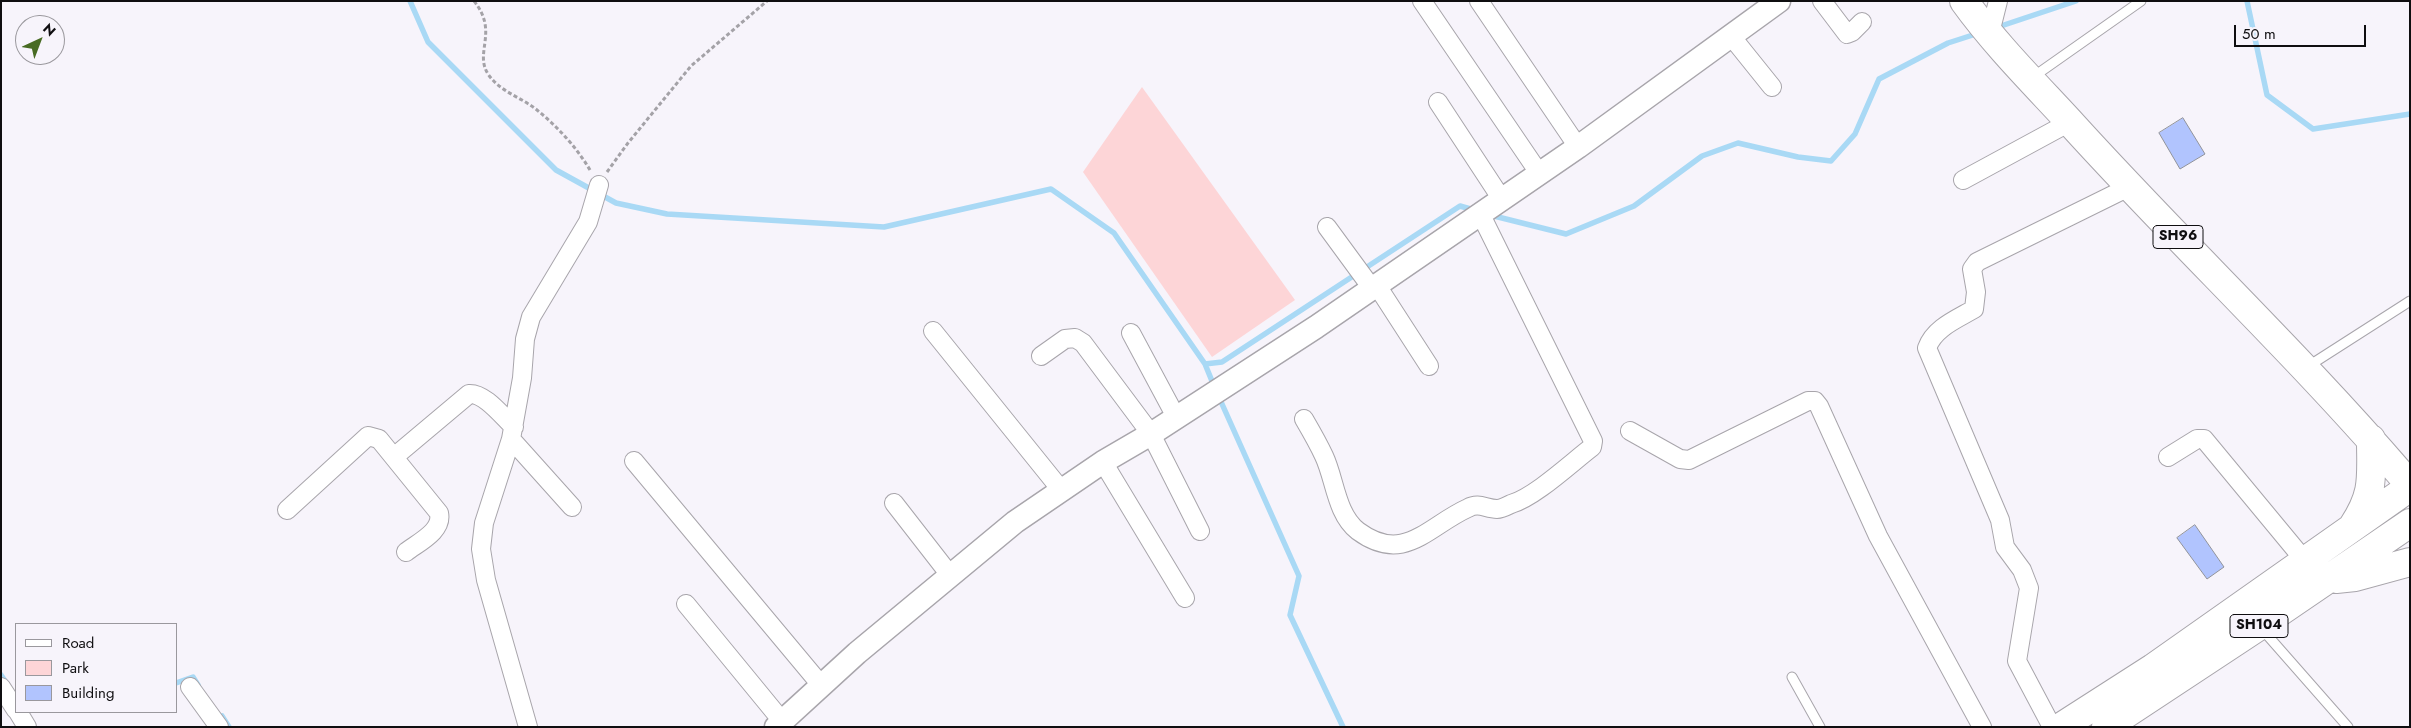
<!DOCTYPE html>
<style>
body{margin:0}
#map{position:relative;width:2411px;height:728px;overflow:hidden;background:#f7f4fb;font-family:Jost,sans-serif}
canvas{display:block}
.frame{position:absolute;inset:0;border:2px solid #0f0e10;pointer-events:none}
.legend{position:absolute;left:15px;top:623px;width:162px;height:90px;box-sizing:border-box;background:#f7f4fb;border:1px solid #9a989d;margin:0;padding:6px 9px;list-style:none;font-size:15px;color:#0f0e10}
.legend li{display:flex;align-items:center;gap:10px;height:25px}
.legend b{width:25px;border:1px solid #9a989d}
.north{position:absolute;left:15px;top:15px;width:50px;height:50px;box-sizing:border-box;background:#f7f4fb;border:1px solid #9a989d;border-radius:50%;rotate:43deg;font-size:14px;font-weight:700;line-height:20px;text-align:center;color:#0f0e10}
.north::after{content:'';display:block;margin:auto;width:18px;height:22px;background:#486b23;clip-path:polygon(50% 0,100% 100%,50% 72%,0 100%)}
.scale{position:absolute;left:2234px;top:25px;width:132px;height:22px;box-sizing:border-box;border:2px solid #0f0e10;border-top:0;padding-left:6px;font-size:15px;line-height:18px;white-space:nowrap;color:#0f0e10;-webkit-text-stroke:4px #f7f4fb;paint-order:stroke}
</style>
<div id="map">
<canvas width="2411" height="728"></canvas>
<div class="frame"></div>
<ul class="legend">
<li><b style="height:6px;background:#fff"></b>Road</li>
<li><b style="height:14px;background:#fdd5d7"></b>Park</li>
<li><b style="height:14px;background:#b1c4fe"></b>Building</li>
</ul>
<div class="north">N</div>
<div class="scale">50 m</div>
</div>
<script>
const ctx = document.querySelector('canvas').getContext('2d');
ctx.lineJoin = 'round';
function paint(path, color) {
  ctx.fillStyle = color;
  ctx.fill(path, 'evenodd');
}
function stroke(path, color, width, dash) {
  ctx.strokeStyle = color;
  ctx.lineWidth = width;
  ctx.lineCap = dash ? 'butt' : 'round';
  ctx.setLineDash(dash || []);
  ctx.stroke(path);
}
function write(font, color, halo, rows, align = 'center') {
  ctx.font = font + ' Jost,sans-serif';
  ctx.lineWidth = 4.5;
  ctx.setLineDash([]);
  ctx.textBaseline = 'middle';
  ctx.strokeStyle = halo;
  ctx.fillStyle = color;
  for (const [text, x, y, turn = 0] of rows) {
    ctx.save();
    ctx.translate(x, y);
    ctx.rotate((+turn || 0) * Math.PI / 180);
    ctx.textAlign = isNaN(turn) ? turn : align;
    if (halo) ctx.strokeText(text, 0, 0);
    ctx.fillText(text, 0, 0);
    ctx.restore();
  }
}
paint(new Path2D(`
 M1142,87L1295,300L1212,357L1083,172Z`), '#fdd5d7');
stroke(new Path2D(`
 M410,1L428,42L556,170L616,203L667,214L884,227L1051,189L1114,233L1205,364L1222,362L1460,206L1474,210
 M2247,1L2267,95L2313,129L2410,114
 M1995,28L2076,1
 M1490,215L1566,234L1634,206L1702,156L1738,143L1798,157L1831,161L1855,134L1879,79L1948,43L1979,33
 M1205,364L1214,386
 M1218,395L1299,576L1290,615L1343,727
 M1,675L7,684
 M176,683L193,677L198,685
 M222,716L229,727`), '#a9d9f5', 5.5);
const building = new Path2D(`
 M2183,118L2205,154L2180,169L2159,133Z
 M2195,525L2224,567L2207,579L2177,538Z`);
paint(building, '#b1c4fe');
stroke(building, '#91939a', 1);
const service = new Path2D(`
 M2033,77L2141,1
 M2307,367L2410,301
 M2261,628L2348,727
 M1792,677L1820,727`);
const minor = new Path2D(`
 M1422,1L1539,173
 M1479,1L1578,147
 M1822,1L1847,34L1852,32L1862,22
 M1990,33L1998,1
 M1731,36L1772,87
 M1438,102L1501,198
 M1963,180L2070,122
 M1327,227L1371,287
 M1376,284L1429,366
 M933,331L1062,491
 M1131,333L1176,417
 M1041,356L1065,339L1075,338L1083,343L1151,434L1200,531
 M1304,419C1311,431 1318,443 1324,456C1335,479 1336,514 1358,531C1404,565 1428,526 1468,508C1479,502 1486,509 1497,509C1501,509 1507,506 1511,504C1535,497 1571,463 1592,447L1593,441L1480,213
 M1630,431L1680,459L1689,460L1808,401H1815L1819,406L1878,536L1982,727
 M511,439L572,507
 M394,457L469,394C485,393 502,416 514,427
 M2168,457L2197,439H2204L2305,561
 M634,461L821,685
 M1103,462L1185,598
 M894,503L950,575
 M287,510L368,436L379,439L439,513C443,531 419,542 406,552
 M686,604L782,721
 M1,687L16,710
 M190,687L219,727
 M18,712L27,727
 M528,727L486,580L481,549L484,523L511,439L522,378L525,339L531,317L588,222L599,185
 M2052,727L2017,661L2029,588L2022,570L2005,547L2000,520L1927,348C1934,328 1957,319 1974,309L1976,292L1972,269L1977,262L2129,187`);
const tertiary = new Path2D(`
 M776,727L857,653L1015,522L1103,462L1151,434L1316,327L1578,147L1779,1`);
const primary = new Path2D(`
 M1964,1C1995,44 2033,82 2069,121C2180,244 2302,358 2410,485
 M2353,526C2375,493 2371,477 2371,439
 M2336,579L2355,577L2410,562
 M2061,727L2153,668L2410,487
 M2106,727L2259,626L2410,523`);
stroke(service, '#a8a5ab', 11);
stroke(minor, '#a8a5ab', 20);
stroke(tertiary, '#a8a5ab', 25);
stroke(primary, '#a8a5ab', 30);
stroke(new Path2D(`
 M474,1C499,32 474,52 488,74C500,92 521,97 537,110C558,127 577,148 590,170
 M607,172L628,143L691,66L767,1`), '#a4a2a7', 3, [4, 2.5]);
stroke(service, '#fff', 9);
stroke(minor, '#fff', 18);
stroke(tertiary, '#fff', 22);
stroke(primary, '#fff', 28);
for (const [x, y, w] of [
 [2178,237,50],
 [2259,626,58]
]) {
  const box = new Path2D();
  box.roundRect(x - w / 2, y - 11.5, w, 23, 4);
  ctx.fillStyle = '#f7f4fb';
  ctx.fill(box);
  stroke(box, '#0f0e10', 1);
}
write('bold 14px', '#0f0e10', null, [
 ["SH96",2178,237],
 ["SH104",2259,626]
]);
</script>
